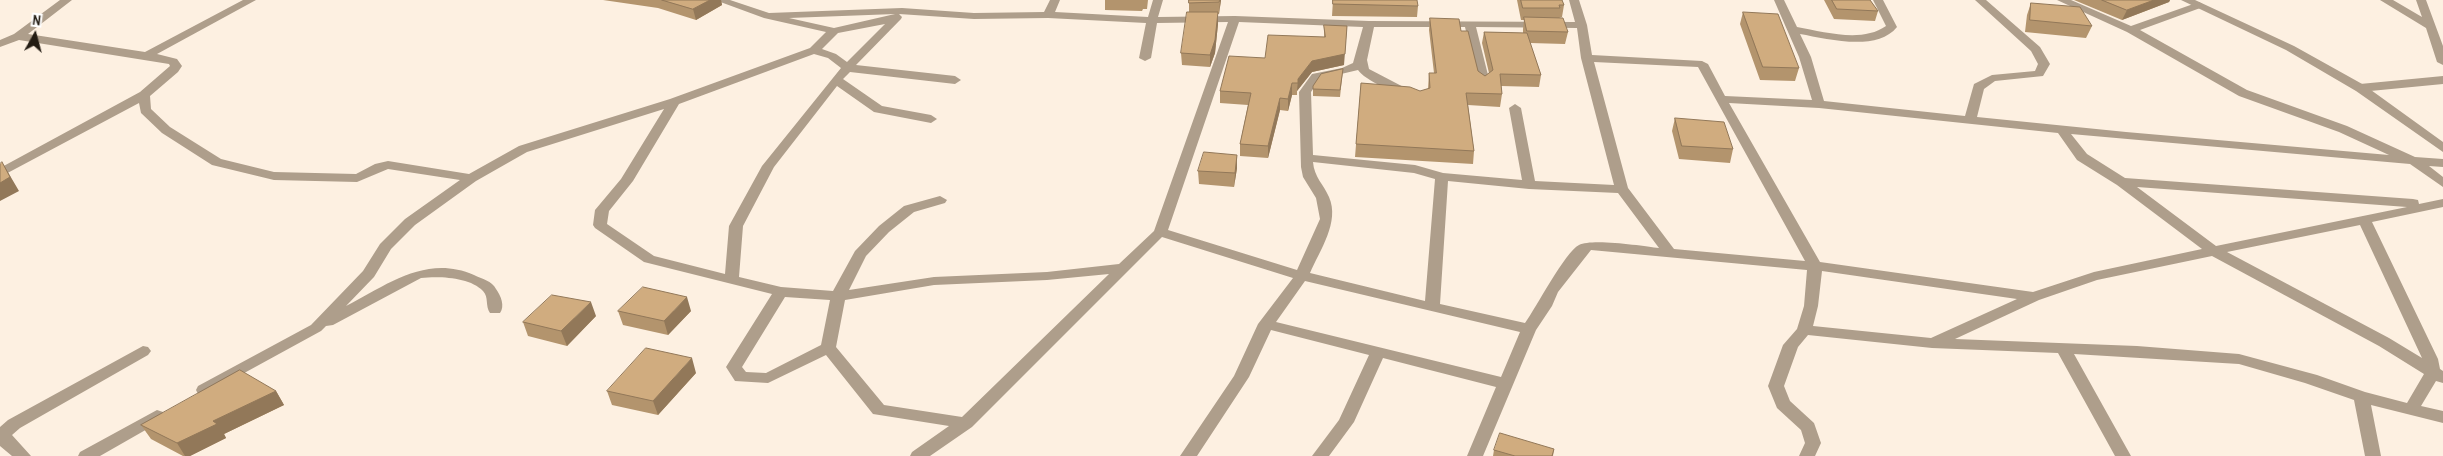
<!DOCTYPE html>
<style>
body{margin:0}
#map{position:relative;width:2443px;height:456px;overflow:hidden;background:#fdf0e1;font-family:"Archivo Narrow",sans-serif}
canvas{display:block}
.north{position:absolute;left:10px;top:10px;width:50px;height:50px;-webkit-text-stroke:4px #fff;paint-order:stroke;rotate:7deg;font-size:14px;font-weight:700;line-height:20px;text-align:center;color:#231c13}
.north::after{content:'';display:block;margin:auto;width:18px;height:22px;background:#231c13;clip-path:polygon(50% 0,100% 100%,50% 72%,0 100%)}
</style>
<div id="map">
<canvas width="2443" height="456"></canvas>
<div class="north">N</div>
</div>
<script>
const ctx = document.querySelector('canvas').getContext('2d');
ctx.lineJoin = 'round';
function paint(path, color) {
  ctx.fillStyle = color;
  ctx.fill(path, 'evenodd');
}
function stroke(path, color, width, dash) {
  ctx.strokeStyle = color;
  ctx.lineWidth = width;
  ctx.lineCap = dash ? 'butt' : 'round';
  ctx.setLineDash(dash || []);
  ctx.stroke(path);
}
paint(new Path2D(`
 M60,0H72L28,34L145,52L243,0H256L157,54L177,59L182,66L178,72L150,96L151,109L170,127L221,159L274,172L356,174L375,164L388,161L469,174L519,146L670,99L810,48L826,32L764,18L715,0H730L769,13L902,8L974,13L1044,12L1050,0H1060L1055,12L1148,17L1153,0H1163L1158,17L1235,16L1369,21L1575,22L1569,0H1579L1587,25L1592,55L1702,61L1708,64L1725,96L1812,100L1799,57L1774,0H1784L1797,27C1825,32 1862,43 1886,26L1873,0H1883L1897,27C1877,52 1828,39 1800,34L1811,57L1824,101L1965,116L1974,84L1992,75L2035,71L2038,64L2031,51L1975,0H1986L2040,47L2050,64L2043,76L1995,81L1984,89L1977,117L2126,132L2389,155L2339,132L2239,96L2127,32L2057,0H2071L2131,26L2199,2L2204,5L2203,7L2140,30L2247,90L2347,126L2415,157L2443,159V167L2429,166L2443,177V187L2410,164L2071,134L2087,154L2125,178L2413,199L2418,200L2419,204L2443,199V207L2372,222L2438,359L2440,369L2443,371V383L2436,381L2421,406L2443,411V423L2371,405L2381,456H2365L2354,400L2305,383L2239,364L2074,354L2131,456H2115L2058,353L1932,348L1808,335L1798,347L1784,386L1790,401L1814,423L1821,443L1815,456H1799L1805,443L1801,430L1777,408L1768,386L1783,345L1797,329L1804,306L1807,270L1591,250L1558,292L1552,306L1536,330L1483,456H1467L1496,387L1383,358L1354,422L1329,456H1312L1339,420L1369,355L1271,330L1249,377L1197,456H1180L1234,376L1258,324L1293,278L1162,237L972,427L930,456H910L912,452L949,426L873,414L826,355L768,383L735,381L726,367L772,294L644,262L595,228L593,225L595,210L621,179L664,109L527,152L476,181L415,225L391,249L374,277L346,306C387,285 426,254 474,275C482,279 492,281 496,289C501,296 505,306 500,313H490C485,306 489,297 483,291C470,277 439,276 421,278L333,325L326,326L321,331L204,395L198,394L196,390L198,386L311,325L363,271L380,244L405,219L460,180L388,169L357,182L274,180L212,165L162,133L141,113L139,103L0,177V168L140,92L170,66L169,64L19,40L0,47V40L14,34ZM895,14L834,28L789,18ZM899,14L974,19L1048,18L1146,23L1139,58L1145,61L1151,58L1157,23L1228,22L1154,231L1119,264L1047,272L934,277L849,290L866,256L889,232L914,212L945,203L947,200L940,196L904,206L879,226L855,251L833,291L781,287L739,277L743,226L774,167L837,86L874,112L931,123L937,119L931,115L882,106L843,79L850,72L955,84L961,80L955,76L856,65L901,19L902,17ZM1239,22L1363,27L1353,63L1342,68L1312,74L1299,92L1301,167L1303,177L1316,198L1320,219L1297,270L1168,230ZM885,24L847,62L836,54L822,49L838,33ZM1374,27H1465L1478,83L1484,87L1490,83L1476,27L1577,28L1581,58L1614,185L1535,181L1521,108L1515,104L1509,108L1522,180L1443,173L1415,165L1313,155L1311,92L1320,79L1358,70C1364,80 1403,98 1413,96L1415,93L1369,69L1367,60ZM814,54L828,58L841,68L762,166L729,226L725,274L654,256L607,224L609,211L633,181L679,104ZM1594,62L1698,67L1805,261L1674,249L1628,188ZM1729,103L1819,108L2058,133L2077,160L2117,185L2202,249L2094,272L2033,292L1820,262ZM1313,162L1414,173L1435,179L1425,301L1310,273C1320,250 1340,222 1329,197C1324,185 1314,177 1313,162ZM1448,181L1529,189L1618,193L1659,248C1643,246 1592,238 1579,245C1565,252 1536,308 1525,323L1440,304ZM2137,187L2407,207L2216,246ZM2360,225L2422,358L2389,338L2227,252ZM2212,256L2379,346L2424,374L2407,403L2365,392L2317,375L2239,354L2137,346L1955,339L2039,300L2097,280ZM1822,271L2017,299L1931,338L1813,326L1818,306ZM1109,274L962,417L884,405L836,347L845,300L934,285L1047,280ZM1305,281L1520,332L1501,377L1276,322ZM785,297L830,300L821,345L766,373L746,372L742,367Z
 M2380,0H2393L2422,17L2416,0H2426L2443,46V65L2437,62L2426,28Z
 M2443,76V84L2360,92L2354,88L2360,84Z
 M143,346L148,347L151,351L148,355L20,428L12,435L31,456H12L0,446V427L8,420Z
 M157,410L163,412L165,416L163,420L100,456H78L80,452Z`), '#ae9e8b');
paint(new Path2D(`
 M2181,0H2195L2294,46L2364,85L2443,142V152L2356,91L2286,50Z`), '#ae9e8b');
paint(new Path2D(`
 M603,0H721L722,5L696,20L658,8Z
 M1105,0H1148L1147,9H1143L1142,11L1105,10Z
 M1189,0H1221L1219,14H1218V24L1215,53L1210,67L1182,65L1181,53L1189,12Z
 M1333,0L1418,6L1417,17L1332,16Z
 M1517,0H1562L1564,5L1562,17L1559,18L1568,32L1565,44L1530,43L1541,75L1539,87L1501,86L1502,94L1500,107L1468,105L1474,151L1473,164L1355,157L1361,83L1420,91L1428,89L1429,73H1434L1429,30L1430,18L1461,31L1478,71L1485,76L1489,73L1482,43L1484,32L1523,33V29L1524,20H1521Z
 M1824,0H1870L1878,11L1875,21L1834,19Z
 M2074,0H2170L2169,2L2122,20Z
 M2031,3L2092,26L2086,38L2025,32L2027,15Z
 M1743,12L1799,68L1795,81L1760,80L1740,24Z
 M1324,25L1344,65L1312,72L1297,91V95H1292L1288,111L1280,110L1268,158L1240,156V144L1248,105L1220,103V91L1265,58L1324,37Z
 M1343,69L1340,97L1313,96V86Z
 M1675,118L1733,149L1730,163L1679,159L1672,131Z
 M1237,155V168L1234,187L1199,184L1198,171Z
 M618,311H691L668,335L623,325Z
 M596,316L567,346L528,336L523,322Z
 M696,373L658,415L612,405L607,391Z
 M276,391L284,405L224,434L226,438L190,456H183L151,439L141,425Z
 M1554,449L1553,456H1493L1494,450Z`), '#b3946d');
paint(new Path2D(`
 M710,0H721L722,5L696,20L693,9Z
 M1220,0H1221L1219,14Z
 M2154,0H2170L2169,2L2122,20L2127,10Z
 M1218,12V24L1215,53L1210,67V55Z
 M1347,26L1344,65L1312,72L1297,91L1298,79L1312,61Z
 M1292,83V95L1288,111V99Z
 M1280,98V110L1268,158V146Z
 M1237,155V168L1234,187L1235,173Z
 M2,162L19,191L0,201V183Z
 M687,297L691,311L668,335L664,321Z
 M591,302L596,316L567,346L561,331Z
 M692,358L696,373L658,415L653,401Z
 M276,391L284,405L224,434L226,438L190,456H185L177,443L213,421Z`), '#927859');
const building = new Path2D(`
 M662,0H710L693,9Z
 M1189,0H1220L1219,2L1189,3Z
 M1333,0H1417L1418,6L1333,4Z
 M1521,0H1562L1564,5H1559L1560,8H1523Z
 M1832,0H1870L1878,11L1837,9Z
 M2102,0H2154L2127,10Z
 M2031,3L2080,7L2092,26L2030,20Z
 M1187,12H1218L1215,40L1210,55L1181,53Z
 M1743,12L1778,14L1799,68L1763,67Z
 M1524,17L1563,18L1568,32L1527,31Z
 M1430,18L1459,19L1461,31H1468L1478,71L1485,76L1493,70L1484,32L1527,33L1541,75L1500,74L1502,94L1466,93L1474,151L1356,144L1361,83L1410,87L1420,91L1430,88L1429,73H1436Z
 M1324,25L1347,26L1345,54L1312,61L1298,79V83H1292L1288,99L1280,98L1268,146L1240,144L1251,93L1220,91L1229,56L1265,58L1268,35L1325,37Z
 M1343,69L1340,90L1313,89V86L1321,74Z
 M1675,118L1724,122L1733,149L1682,146Z
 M1204,152L1237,155L1235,173L1198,171Z
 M2,162L10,177L0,183V164Z
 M643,287L687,297L664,321L618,311Z
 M552,295L591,302L561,331L523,322Z
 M646,348L692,358L653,401L607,391Z
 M240,370L276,391L213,421L217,424L177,443L141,425Z
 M1500,433L1554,449L1552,456H1515L1494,450Z`);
paint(building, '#d0ac7f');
stroke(building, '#927859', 1);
</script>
